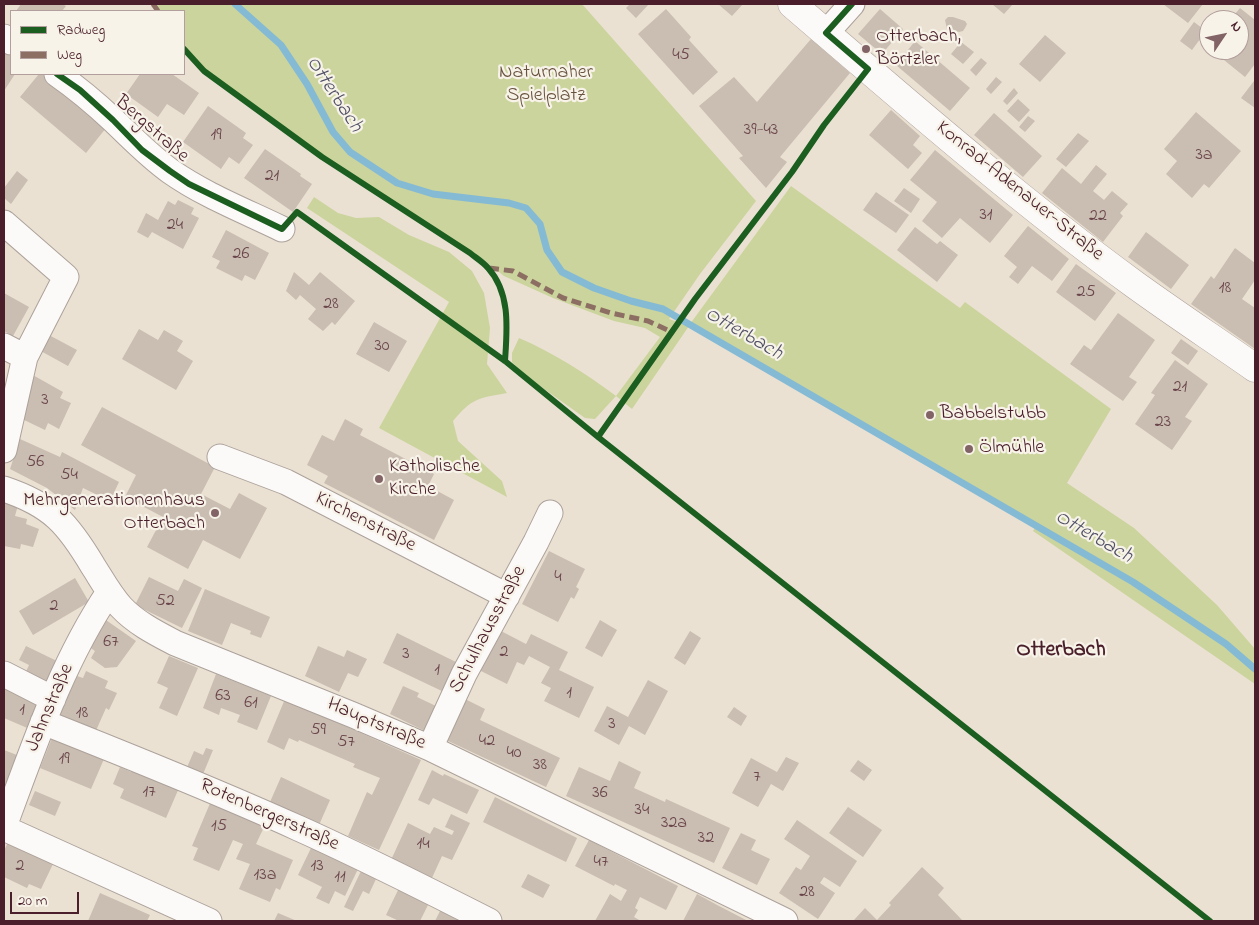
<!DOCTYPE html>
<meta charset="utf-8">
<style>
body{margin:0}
#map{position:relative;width:1259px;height:925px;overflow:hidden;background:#eae1d3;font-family:"Indie Flower",sans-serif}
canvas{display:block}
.frame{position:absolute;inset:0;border:5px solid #4a1f2b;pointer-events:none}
.legend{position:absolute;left:10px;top:10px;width:175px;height:65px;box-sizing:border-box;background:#f7f3e8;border:1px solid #b29e9c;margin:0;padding:6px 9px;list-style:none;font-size:15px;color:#4a1f2b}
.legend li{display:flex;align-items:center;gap:10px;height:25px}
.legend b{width:25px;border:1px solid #b29e9c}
.north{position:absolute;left:1199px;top:10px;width:50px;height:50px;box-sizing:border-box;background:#f7f3e8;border:1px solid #b29e9c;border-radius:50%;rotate:56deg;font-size:14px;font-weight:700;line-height:20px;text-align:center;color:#4a1f2b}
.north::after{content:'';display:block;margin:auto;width:18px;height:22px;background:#826366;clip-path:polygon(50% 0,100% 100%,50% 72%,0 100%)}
.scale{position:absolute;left:10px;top:892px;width:69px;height:22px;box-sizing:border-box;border:2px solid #4a1f2b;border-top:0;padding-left:6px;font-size:15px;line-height:18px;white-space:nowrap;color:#4a1f2b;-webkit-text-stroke:4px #f7f3e8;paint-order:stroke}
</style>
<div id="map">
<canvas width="1259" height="925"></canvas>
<div class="frame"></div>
<ul class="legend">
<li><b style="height:6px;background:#1b5e20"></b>Radweg</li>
<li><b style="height:6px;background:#8d6e63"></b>Weg</li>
</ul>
<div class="north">N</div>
<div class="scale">20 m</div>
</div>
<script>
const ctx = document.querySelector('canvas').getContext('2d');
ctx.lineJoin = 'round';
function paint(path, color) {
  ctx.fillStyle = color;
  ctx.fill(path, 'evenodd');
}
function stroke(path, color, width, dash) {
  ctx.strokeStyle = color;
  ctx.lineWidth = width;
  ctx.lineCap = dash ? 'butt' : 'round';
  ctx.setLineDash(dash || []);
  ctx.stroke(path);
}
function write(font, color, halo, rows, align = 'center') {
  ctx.font = font + ' "Indie Flower",sans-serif';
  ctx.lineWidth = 4.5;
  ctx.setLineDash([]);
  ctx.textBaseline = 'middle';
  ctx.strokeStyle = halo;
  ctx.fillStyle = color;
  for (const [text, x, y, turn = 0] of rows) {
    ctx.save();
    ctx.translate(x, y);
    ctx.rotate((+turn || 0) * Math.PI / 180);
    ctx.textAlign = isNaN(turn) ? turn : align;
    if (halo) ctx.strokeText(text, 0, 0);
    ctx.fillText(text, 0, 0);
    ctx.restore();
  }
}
paint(new Path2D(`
 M155,4H582L756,201L700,274L669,319L689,326L632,409L616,396L595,419L585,418L523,374L512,362V353L519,338C554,353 585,373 616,396L660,337L645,328L614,321L553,298L504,276L485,261L296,138L205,69L184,46V11H160Z
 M791,186L960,308L965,302L1111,409L1067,483L1134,528L1217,605L1255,649V684L1033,531L1037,524L690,324Z
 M314,197L338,213L356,218L379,217L409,235L449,252L472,271L484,293L490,328L487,364L507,393C479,398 472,398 453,421L458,441L502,481L507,497L379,428L449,302L307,208Z`), '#cbd49c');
stroke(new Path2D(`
 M235,4L281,45L307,84L333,132L350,152L397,183L433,194L509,203L526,208L540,224L547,250L562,272L594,288L631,301L663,309L1133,582L1226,644L1255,669`), '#85bad4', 7);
paint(new Path2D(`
 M21,4H62L66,6L62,11H16Z
 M630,4H649L636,18L626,8Z
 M718,4H743L732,16Z
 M992,4H1013L1004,14Z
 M1163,4H1203L1188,23Z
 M1240,8L1255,20V64L1245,77L1219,56L1224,50H1239V20H1230Z
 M666,9L691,37L689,40L718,72L693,95L638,34Z
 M880,9L903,29L882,54L858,34Z
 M948,17H953L965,21L967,24L965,28L963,31L959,32L947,29L945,20Z
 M1194,22L1206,31L1192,50L1180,41Z
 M1045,35L1066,53L1040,82L1019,64Z
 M811,39L850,73L780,157L787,162L766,188L739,158L743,156L699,106L734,77L757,102Z
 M915,41L970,88L950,111L896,65Z
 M961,42L974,52L963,64L951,54Z
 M4,51L11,56V74H15L4,91Z
 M981,58L987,63L976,76L970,70Z
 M39,74H42L106,128L86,153L20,97Z
 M140,74H172L199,93L184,115L167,104L158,117L126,94Z
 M996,77L1002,82L991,94L986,89Z
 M1254,81L1255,82V108L1241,98Z
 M1014,88L1018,93L1007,105L1003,101Z
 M1018,99L1030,110L1019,122L1007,111Z
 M208,106L246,133L243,138L253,145L239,164L229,157L221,169L183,142Z
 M891,110L920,136L913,145L922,153L908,169L869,135Z
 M1196,112L1241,151L1209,188L1204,184L1192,198L1166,174L1177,161L1164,149Z
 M994,113L1042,156L1023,177L974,135Z
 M1028,116L1035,121L1025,132L1019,127Z
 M1078,133L1089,141L1066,167L1056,159Z
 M265,149L301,174L300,176L312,184L293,212L244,178Z
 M935,150L1013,215L990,243L960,218L942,238L922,221L937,202L910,180Z
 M1096,165L1107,174L1093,191L1104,200L1112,191L1128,204L1120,213L1123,216L1103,242L1042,193L1062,168L1081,184Z
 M17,171L28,180L11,204L4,198V188Z
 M904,188L920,199L911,213L894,201Z
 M876,192L909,215L896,233L863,210Z
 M178,200L194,208L191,214L199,218L183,249L152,232L148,238L137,232L146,213L158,220L168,201L175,205Z
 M1028,226L1069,259L1052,281L1032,266L1018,284L1009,277L1017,267L1004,256Z
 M915,227L937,244L940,241L958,255L937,282L897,250Z
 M226,230L269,253L255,280L245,275L242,281L216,268L220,261L212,257Z
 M1146,232L1189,265L1171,289L1128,257Z
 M1235,248L1255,263V280L1242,299L1255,308V349L1191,304L1211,276L1214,279Z
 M1076,264L1116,293L1095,321L1056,292Z
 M294,272L309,285L320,272L355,301L335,325L332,322L323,331L308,319L316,309L300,295L296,300L286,291Z
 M4,293L29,307L13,336L4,331Z
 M1118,313L1155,340L1129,377L1137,382L1123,401L1070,364L1084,345L1091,350Z
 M374,322L407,341L389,372L356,354Z
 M139,329L158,340L164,330L183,341L177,351L193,361L176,390L122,359Z
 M47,334L77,350L68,366L39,350Z
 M1181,339L1198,351L1188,365L1171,353Z
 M1175,360L1208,384L1185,417L1192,421L1172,450L1135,424L1155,395L1151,393Z
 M31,374L63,392L60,398L71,403L59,429L48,423L45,430L20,418Z
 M102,407L215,467L201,494L230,509L239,493L267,508L240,559L203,540L188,569L147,547L163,517L125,497L136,475L81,445Z
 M345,419L363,429L360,435L434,474L428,486L454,500L434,540L324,483L328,476L307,465L322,435L334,441Z
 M20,439L60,457L62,452L119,482L110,501L83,488L75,510L47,488L10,469Z
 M4,502L18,505L15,516L27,519L26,524L39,529L33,547L21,544L20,549L4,546Z
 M549,551L585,569L576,587L579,589L574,599L571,597L558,622L522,604Z
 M149,577L178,591L184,579L202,588L182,628L135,605Z
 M75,578L89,602L33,635L19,611Z
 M205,589L270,617L261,638L250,634L251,631L231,623L222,645L188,631Z
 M103,618L136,641L117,667L105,668L91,658L95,651L85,644Z
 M600,620L617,630L602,657L585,648Z
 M499,630L526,644L531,634L568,652L559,670L594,687L579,718L544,701L551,688L541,683L550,667L529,656L524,665L517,662L507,684L479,670Z
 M690,631L701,638L685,665L674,658Z
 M397,633L460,664L446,693L383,663Z
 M26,646L61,663L48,688L24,676L29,665L19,660Z
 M318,646L344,657L347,650L367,659L358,677L348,673L339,692L305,676Z
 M169,656L198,668L177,716L159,708L168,688L157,683Z
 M86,671L108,681L105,688L117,693L109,710L106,708L94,735L58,719L77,676L83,678Z
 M216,674L271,696L257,730L237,722L240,715L232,712L221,708L219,715L203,708Z
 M648,680L668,691L645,735L629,726L619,745L594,731L607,706L628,717Z
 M403,686L419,693L417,697L438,707L427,732L390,714Z
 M4,687L43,703L32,730L4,718Z
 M463,698L485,709L480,720L560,758L546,787L444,739Z
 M285,699L421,760L379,850L348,836L367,792L372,795L380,778L353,767L355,764L299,740L298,742L289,738L284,750L267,742Z
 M734,707L747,716L741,726L727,717Z
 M52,738L104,759L91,789L40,768Z
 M206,748L213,750L201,779L185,772L194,751L203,755Z
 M4,750L22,757L10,787L4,785Z
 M786,757L799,763L783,791L771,784L758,807L732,793L751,758L777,772Z
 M858,760L872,770L864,781L850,771Z
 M619,761L641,772L634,788L665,802L666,799L730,828L714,863L566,796L579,767L610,781Z
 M120,767L131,772L132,768L179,788L166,818L120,798L124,789L113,784Z
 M432,770L443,776L444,774L479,790L467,814L433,798L429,805L418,800Z
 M281,777L330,800L319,825L270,802Z
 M35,791L61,802L55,816L29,805Z
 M495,797L577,838L566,862L483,822Z
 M211,801L265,825L256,844L293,860L280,890L276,888L270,902L239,889L250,864L236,859L243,844L233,840L219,871L193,860L198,848L192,846Z
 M848,807L882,830L863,857L829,833Z
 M451,814L470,823L452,860L442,856L431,880L391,860L408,823L430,834L434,827L452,835L454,831L445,827Z
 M797,820L857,861L840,887L824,877L820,883L835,893L818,919L779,893L796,867L801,870L810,856L784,839Z
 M741,833L756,840L751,850L770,859L757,885L722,868Z
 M589,840L678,886L666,910L640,897L635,908L638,910L634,917L641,921H595L610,894L621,901L627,890L615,884L614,886L575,866Z
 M8,842L53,864L41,889L29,884L27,888L4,877V851Z
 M312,846L358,869L345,896L335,891L329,904L316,898L322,887L298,875Z
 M922,867L944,888L938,895L963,921H853L865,908L877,920L891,905L889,903Z
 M361,871L376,879L369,894L363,891L353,911L344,907Z
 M528,874L550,885L543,898L521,887Z
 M400,886L430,901L420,921H399L386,915Z
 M100,893L150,915L147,921H88Z
 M697,894L719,906L748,921H683Z
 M441,909L465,921H435Z
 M278,913L297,921H274Z`), '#cabdb1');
const minor = new Path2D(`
 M826,33L852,4
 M4,37L11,42
 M57,74C77,88 95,103 113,120C132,138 149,156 170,171C204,195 245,211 282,229
 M4,223L66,277L25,357L4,450
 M4,346L25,357
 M220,457L286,482L507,596
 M4,489C52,505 68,524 93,566C102,580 110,595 121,607C136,623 156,633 175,643L353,715L430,748L785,921
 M109,592C62,662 35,743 6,821V829L209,921
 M4,674L53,699
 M43,722C129,756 214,790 298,828C363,857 426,889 489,921
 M430,748L464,674L536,542L550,513`);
const major = new Path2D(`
 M792,4C904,100 1015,197 1134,284C1174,313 1215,340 1255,368`);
stroke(minor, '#aca29b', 27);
stroke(major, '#aca29b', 29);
stroke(minor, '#fcfaf8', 25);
stroke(major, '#fcfaf8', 28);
stroke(new Path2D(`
 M153,4L158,11
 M489,268L513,271L563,298L611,313L648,321L672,332`), '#8d6e63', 5, [10, 5]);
stroke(new Path2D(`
 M184,49L204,71L322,157L470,253C476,258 483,262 488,268C511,293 507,330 505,361
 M57,74L80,90L113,120L142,150L170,171L189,184L282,229L297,212L505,361L598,437L1210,921
 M598,437L695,299L792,172L824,125L868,69L826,33L852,4`), '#1b5e20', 6);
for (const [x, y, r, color] of [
 [866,49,5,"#826366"],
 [930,415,5,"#826366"],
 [969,449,5,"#826366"],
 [379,479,5,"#826366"],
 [215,513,5,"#826366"]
]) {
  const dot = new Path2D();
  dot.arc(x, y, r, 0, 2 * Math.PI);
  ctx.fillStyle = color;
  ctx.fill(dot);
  stroke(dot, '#f7f3e8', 2);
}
write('18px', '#6a464c', null, [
 ["45",681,56],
 ["39-43",761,131],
 ["19",216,136],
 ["3a",1204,156],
 ["21",272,177],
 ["31",986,216],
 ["22",1098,217],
 ["24",175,226],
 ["26",241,255],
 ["18",1225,289],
 ["25",1086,293],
 ["28",331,305],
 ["30",382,347],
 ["21",1180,388],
 ["3",45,401],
 ["23",1163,423],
 ["56",35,463],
 ["54",69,476],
 ["4",558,578],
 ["52",165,602],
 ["2",54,607],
 ["67",111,643],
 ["2",504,653],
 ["3",406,655],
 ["1",437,671],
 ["1",569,694],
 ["63",223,697],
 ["61",251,704],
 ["1",22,711],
 ["18",82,714],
 ["3",612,725],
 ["59",318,731],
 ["42",487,742],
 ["57",346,743],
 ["40",514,754],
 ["19",64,760],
 ["38",540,766],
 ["7",757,778],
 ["17",149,793],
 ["36",600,794],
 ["34",642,811],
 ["32a",674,824],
 ["15",219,827],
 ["32",706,839],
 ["14",423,845],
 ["47",601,863],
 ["2",20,867],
 ["13",317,867],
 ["13a",265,876],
 ["11",340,878],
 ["28",807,893]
]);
write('20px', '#4a1f2b', '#f7f3e8', [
 ["Otterbach,",876,38],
 ["Börtzler",876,61],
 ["Babbelstubb",940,415],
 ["Ölmühle",979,449],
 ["Katholische",389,468],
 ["Kirche",389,491],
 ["Mehrgenerationenhaus",205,502,"right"],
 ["Otterbach",205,525,"right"]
], 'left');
write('20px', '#69523f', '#f7f3e8', [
 ["Naturnaher",546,74],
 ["Spielplatz",546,97]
]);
write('20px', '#4a1f2b', '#f7f3e8', [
 ["Bergstraße",151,130,41],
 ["Konrad-Adenauer-Straße",1019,192,39],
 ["Kirchenstraße",365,523,27],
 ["Schulhausstraße",489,630,-62],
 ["Jahnstraße",51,708,-67],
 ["Hauptstraße",376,725,23],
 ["Rotenbergerstraße",269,816,24]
]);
write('italic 21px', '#505066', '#f7f3e8', [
 ["Otterbach",333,95,57],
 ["Otterbach",743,335,30],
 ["Otterbach",1093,538,30]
]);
write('bold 22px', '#4a1f2b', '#f7f3e8', [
 ["Otterbach",1061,651]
]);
</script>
